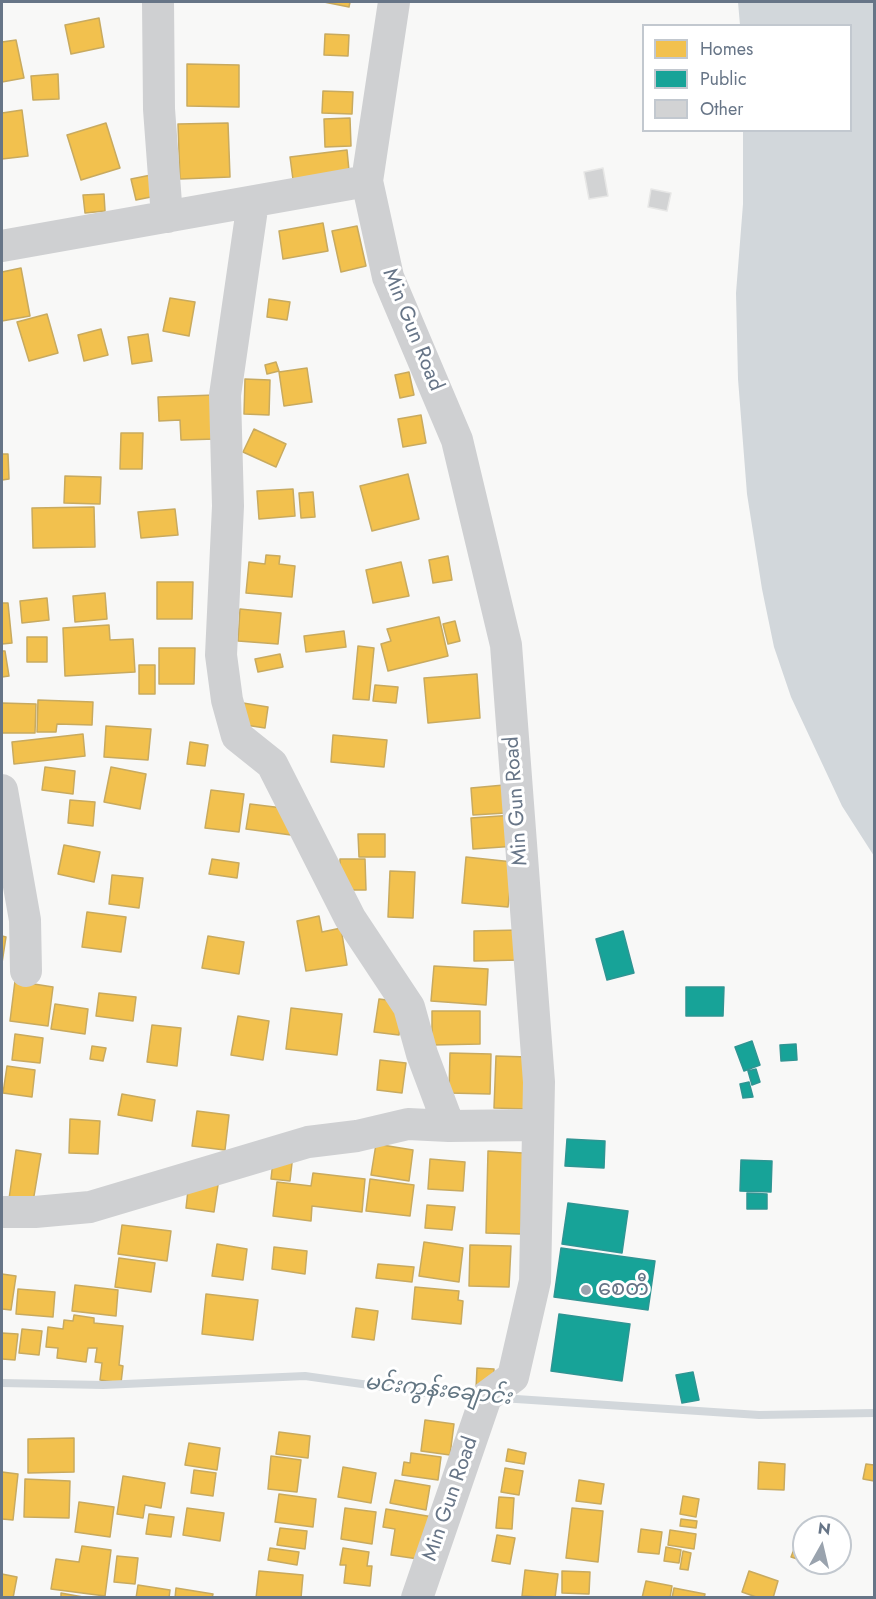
<!DOCTYPE html>
<meta charset="utf-8">
<style>
body{margin:0}
#map{position:relative;width:876px;height:1599px;overflow:hidden;background:#f8f8f7;font-family:Jost,sans-serif}
canvas{display:block}
.frame{position:absolute;inset:0;border:3px solid #677587;pointer-events:none}
.legend{position:absolute;left:642px;top:24px;width:210px;height:108px;box-sizing:border-box;background:#fff;border:2px solid #c2c8cf;margin:0;padding:8px 10px;list-style:none;font-size:18px;color:#677587}
.legend li{display:flex;align-items:center;gap:12px;height:30px}
.legend b{width:30px;border:2px solid #c2c8cf}
.north{position:absolute;left:792px;top:1515px;width:60px;height:60px;box-sizing:border-box;background:#fff;border:2px solid #c2c8cf;border-radius:50%;rotate:8deg;font-size:16px;font-weight:700;line-height:24px;text-align:center;color:#677587}
.north::after{content:'';display:block;margin:auto;width:21px;height:27px;background:#9aa3ae;clip-path:polygon(50% 0,100% 100%,50% 72%,0 100%)}
</style>
<div id="map">
<canvas width="876" height="1599"></canvas>
<div class="frame"></div>
<ul class="legend">
<li><b style="height:16px;background:#f2c14e"></b>Homes</li>
<li><b style="height:16px;background:#17a398"></b>Public</li>
<li><b style="height:16px;background:#d2d3d4"></b>Other</li>
</ul>
<div class="north">N</div>
</div>
<script>
const ctx = document.querySelector('canvas').getContext('2d');
ctx.lineJoin = 'round';
function paint(path, color) {
  ctx.fillStyle = color;
  ctx.fill(path, 'evenodd');
}
function stroke(path, color, width, dash) {
  ctx.strokeStyle = color;
  ctx.lineWidth = width;
  ctx.lineCap = dash ? 'butt' : 'round';
  ctx.setLineDash(dash || []);
  ctx.stroke(path);
}
function write(font, color, halo, rows, align = 'center') {
  ctx.font = font + ' Jost,"Noto Sans Myanmar",sans-serif';
  ctx.lineWidth = 6;
  ctx.setLineDash([]);
  ctx.textBaseline = 'middle';
  ctx.strokeStyle = halo;
  ctx.fillStyle = color;
  for (const [text, x, y, turn = 0] of rows) {
    ctx.save();
    ctx.translate(x, y);
    ctx.rotate((+turn || 0) * Math.PI / 180);
    ctx.textAlign = isNaN(turn) ? turn : align;
    if (halo) ctx.strokeText(text, 0, 0);
    ctx.fillText(text, 0, 0);
    ctx.restore();
  }
}
paint(new Path2D(`
 M738,2H874V856L842,806L791,697L774,647L762,589L747,494L738,379L736,293L743,204V131L850,130V26L740,25Z`), '#d2d7db');
const homes = new Path2D(`
 M324,2H350L349,7Z
 M99,18L104,47L71,54L65,25Z
 M325,34L349,35L348,56L324,55Z
 M16,40L24,78L2,82V42Z
 M187,64L239,65V107L187,106Z
 M58,74L59,99L33,100L31,76Z
 M323,91L353,92L352,114L322,113Z
 M22,110L28,156L2,159V113Z
 M350,118L351,146L325,147L324,119Z
 M106,123L120,168L81,180L67,135Z
 M228,123L230,177L180,179L178,124Z
 M347,150L350,181L294,187L290,157Z
 M156,174L161,195L136,200L131,179Z
 M104,194L105,211L85,213L83,195Z
 M323,223L328,251L283,259L279,231Z
 M357,226L366,266L341,272L332,231Z
 M21,268L30,316L2,321V272Z
 M170,298L195,302L189,336L163,331Z
 M269,299L290,302L287,320L267,317Z
 M47,314L58,353L29,361L17,322Z
 M101,329L108,355L84,361L78,335Z
 M148,334L152,361L132,364L128,337Z
 M276,362L279,371L267,374L265,365Z
 M307,368L312,402L284,406L279,372Z
 M409,372L414,395L400,398L395,375Z
 M245,379L270,380L269,415L244,414Z
 M215,395L216,439L181,440L180,420L159,421L158,397Z
 M421,415L426,443L403,447L398,419Z
 M254,429L286,444L276,467L243,452Z
 M121,433H143L142,469H120Z
 M2,454H8L9,479L2,480Z
 M408,474L419,519L372,531L360,486Z
 M65,476L101,477L100,504L64,503Z
 M293,489L295,516L259,519L257,491Z
 M313,492L315,517L301,518L299,493Z
 M94,507L95,547L33,548L32,508Z
 M175,509L178,535L141,538L138,512Z
 M266,555L280,556L279,564L295,566L292,597L246,593L249,562L265,564Z
 M448,556L452,580L433,583L429,560Z
 M401,562L409,596L373,603L366,570Z
 M157,582H193L192,619H157Z
 M105,593L107,619L75,622L73,596Z
 M47,598L49,620L22,623L20,601Z
 M2,603H8L12,643L2,644Z
 M240,609L281,613L278,644L238,641Z
 M439,617L448,656L388,671L381,644L391,641L387,629Z
 M455,621L460,641L448,644L443,624Z
 M109,625L110,640L133,639L135,672L65,676L63,628Z
 M344,631L346,647L306,652L304,636Z
 M27,637H47V662H27Z
 M358,646L374,648L369,700L353,699Z
 M159,648H195L194,684H159Z
 M2,651H5L9,676L2,677Z
 M280,654L283,667L258,672L255,659Z
 M139,665H155V694H139Z
 M477,674L480,718L428,723L424,678Z
 M375,685L398,687L396,703L373,701Z
 M38,700L93,702L92,725L57,724L56,732H37Z
 M2,703L36,704L35,733H2Z
 M243,703L268,707L265,728L239,724Z
 M106,726L151,729L148,760L104,757Z
 M83,734L85,756L14,764L12,742Z
 M333,735L387,740L384,767L331,762Z
 M190,742L208,745L205,766L187,764Z
 M45,767L75,771L73,794L42,790Z
 M111,767L146,774L140,809L104,802Z
 M504,785L506,813L473,815L471,788Z
 M211,790L244,794L239,832L205,828Z
 M70,800L95,802L93,826L68,823Z
 M250,804L283,808L291,835L246,829Z
 M514,815L517,846L473,849L471,818Z
 M358,834H385V857H359Z
 M64,845L100,852L94,882L58,874Z
 M466,857L513,862L508,907L462,903Z
 M212,859L239,863L237,878L209,874Z
 M340,859H365L366,890H340Z
 M390,871L415,872L413,918L388,917Z
 M112,875L143,878L139,908L109,904Z
 M87,912L126,917L121,952L82,947Z
 M319,916L322,932L341,928L347,965L306,971L297,921Z
 M520,930V960L474,961V931Z
 M2,936L6,937L2,963Z
 M208,936L244,942L239,974L202,968Z
 M434,966L488,969L486,1005L431,1001Z
 M15,981L53,987L48,1026L10,1021Z
 M99,993L136,997L133,1021L96,1016Z
 M379,999L403,1002L399,1035L374,1032Z
 M55,1004L88,1009L85,1034L51,1029Z
 M291,1008L342,1014L337,1055L286,1049Z
 M432,1011H480V1044L432,1045Z
 M238,1016L269,1021L263,1060L231,1055Z
 M152,1025L181,1028L177,1066L147,1062Z
 M15,1034L43,1038L40,1063L12,1060Z
 M92,1046L106,1048L103,1061L90,1059Z
 M450,1053L491,1054L490,1094L449,1093Z
 M496,1056L528,1057L527,1109L494,1108Z
 M380,1060L406,1063L402,1093L377,1090Z
 M7,1066L35,1070L32,1097L3,1093Z
 M122,1094L155,1100L152,1121L118,1115Z
 M197,1111L229,1115L225,1150L192,1146Z
 M70,1119L100,1121L98,1154L69,1153Z
 M376,1144L413,1150L409,1181L371,1175Z
 M16,1150L41,1154L33,1202L9,1199Z
 M488,1151L523,1153L521,1234L486,1233Z
 M430,1159L465,1162L463,1191L428,1189Z
 M273,1161L292,1163L290,1181L271,1179Z
 M313,1173L365,1179L362,1212L312,1206L311,1221L273,1216L277,1182L311,1186Z
 M370,1179L414,1185L410,1216L366,1211Z
 M189,1181L218,1185L214,1212L186,1208Z
 M427,1205L455,1207L452,1230L425,1228Z
 M122,1225L171,1231L167,1261L118,1254Z
 M424,1242L463,1248L459,1282L419,1276Z
 M217,1244L247,1249L243,1280L212,1276Z
 M470,1245L511,1246L509,1287L469,1286Z
 M274,1247L307,1251L305,1274L272,1269Z
 M119,1258L155,1263L151,1292L115,1287Z
 M378,1264L414,1267L412,1282L376,1278Z
 M2,1274L16,1276L11,1310L2,1309Z
 M75,1285L118,1290L116,1316L72,1311Z
 M415,1287L459,1291L458,1300L463,1301L461,1324L412,1319Z
 M18,1289L55,1292L53,1317L16,1314Z
 M206,1294L258,1300L253,1340L202,1334Z
 M356,1308L378,1311L374,1340L352,1337Z
 M74,1315L94,1318V1323L123,1326L119,1365L123,1366L121,1383L100,1380L102,1363L95,1362L97,1348H88L86,1362L57,1358L58,1348L46,1347L48,1327L63,1329L64,1320L73,1321Z
 M22,1329L42,1331L39,1355L19,1353Z
 M2,1333L18,1334L15,1360L2,1359Z
 M477,1368L494,1369L493,1389H476Z
 M425,1420L454,1424L450,1455L421,1451Z
 M279,1432L310,1436L308,1458L276,1454Z
 M74,1438V1472L28,1473V1439Z
 M189,1443L220,1448L217,1470L185,1465Z
 M508,1449L526,1453L524,1464L506,1461Z
 M411,1453L441,1457L438,1480L402,1475L404,1462L410,1463Z
 M271,1456L301,1460L297,1492L268,1489Z
 M759,1462L785,1464L784,1490L758,1489Z
 M866,1464L874,1465V1481L863,1479Z
 M343,1467L376,1473L371,1503L338,1497Z
 M505,1468L523,1471L519,1495L501,1492Z
 M194,1470L216,1473L213,1496L191,1493Z
 M2,1472L18,1474L13,1520L2,1519Z
 M123,1476L165,1483L161,1508L145,1505L143,1518L117,1514Z
 M25,1479L70,1481L69,1518L24,1517Z
 M395,1480L430,1486L426,1510L390,1503Z
 M579,1480L604,1484L601,1504L576,1501Z
 M279,1494L316,1499L313,1527L275,1522Z
 M683,1496L699,1499L696,1517L680,1514Z
 M499,1497L514,1498L512,1529L496,1528Z
 M79,1502L114,1507L110,1537L75,1532Z
 M187,1508L224,1513L220,1541L183,1535Z
 M345,1508L376,1512L372,1544L341,1539Z
 M572,1508L603,1511L598,1562L566,1558Z
 M386,1509L433,1517L425,1560L391,1555L395,1529L383,1527Z
 M149,1514L174,1517L171,1537L146,1534Z
 M681,1519L697,1521L696,1528L680,1526Z
 M280,1528L307,1531L305,1549L277,1545Z
 M641,1529L662,1532L659,1554L638,1552Z
 M670,1530L696,1534L694,1549L668,1545Z
 M800,1534L804,1535V1561L791,1557Z
 M497,1535L515,1538L510,1564L492,1561Z
 M82,1546L111,1550L105,1596L51,1589L56,1559L79,1562Z
 M666,1547L681,1550L679,1563L664,1561Z
 M270,1548L299,1552L297,1565L268,1560Z
 M343,1548L369,1552L367,1566H372L370,1586L344,1583L346,1565H340Z
 M683,1551L691,1553L688,1570L680,1569Z
 M117,1556L138,1558L135,1584L114,1582Z
 M525,1570L558,1574L555,1598L522,1596Z
 M259,1571L303,1575L301,1598H256Z
 M562,1571L590,1572L589,1594L562,1593Z
 M749,1571L778,1581L773,1598H759L742,1592Z
 M2,1574L17,1577L13,1598H2Z
 M646,1581L672,1586L670,1598H642Z
 M138,1585L170,1590L169,1598H136Z
 M176,1588L213,1594L212,1598H175Z
 M674,1588L705,1594L704,1598H672Z
 M61,1593L83,1597V1598H61Z`);
paint(homes, '#f2c14e');
stroke(homes, '#c8aa5f', 1.5);
const public = new Path2D(`
 M623,931L634,973L607,980L596,939Z
 M686,987H724L723,1016H686Z
 M752,1041L760,1065L744,1071L735,1047Z
 M796,1044L797,1060L781,1061L780,1045Z
 M756,1069L760,1082L752,1085L748,1071Z
 M749,1082L753,1097L743,1098L740,1084Z
 M567,1139L605,1141L604,1168L565,1166Z
 M741,1160L772,1161L771,1192L740,1191Z
 M747,1193L767,1194V1209H747Z
 M568,1203L628,1211L622,1253L562,1244Z
 M561,1248L655,1261L648,1310L554,1297Z
 M559,1314L630,1324L622,1381L551,1371Z
 M693,1372L699,1400L682,1403L676,1375Z`);
paint(public, '#17a398');
stroke(public, '#2f9593', 1.5);
stroke(new Path2D(`
 M2,1383L103,1385L305,1376L426,1393L479,1397
 M501,1398L759,1415L874,1413`), '#d2d7db', 8);
const building = new Path2D(`
 M603,168L608,196L589,199L584,172Z
 M651,189L671,193L667,211L648,207Z`);
paint(building, '#d2d3d4');
stroke(building, '#e7e7e6', 1.5);
stroke(new Path2D(`
 M158,2L159,109L167,217
 M394,2L367,181L388,277L457,440L506,645L539,1082L535,1281L513,1377L486,1397L417,1598
 M253,202L225,395L228,506L221,655L227,700L237,736L272,764L350,918L409,1007L422,1054L449,1126L538,1125
 M2,246L367,181
 M2,790L25,920L26,971
 M2,1212H35L90,1207L308,1142L357,1136L408,1124L449,1126`), '#cfd0d2', 32);
for (const [x, y, r, color] of [
 [586,1290,6,"#9aa3ae"]
]) {
  const dot = new Path2D();
  dot.arc(x, y, r, 0, 2 * Math.PI);
  ctx.fillStyle = color;
  ctx.fill(dot);
  stroke(dot, '#fff', 2);
}
write('21px', '#677587', '#fff', [
 ["Min Gun Road",412,330,68],
 ["Min Gun Road",517,801,-94],
 ["Min Gun Road",451,1499,-71]
]);
write('21px', '#677587', '#fff', [
 ["စေတီ",598,1290]
], 'left');
write('italic 22px', '#637683', '#fff', [
 ["မင်းကွန်းချောင်း",438,1391,6]
]);
</script>
